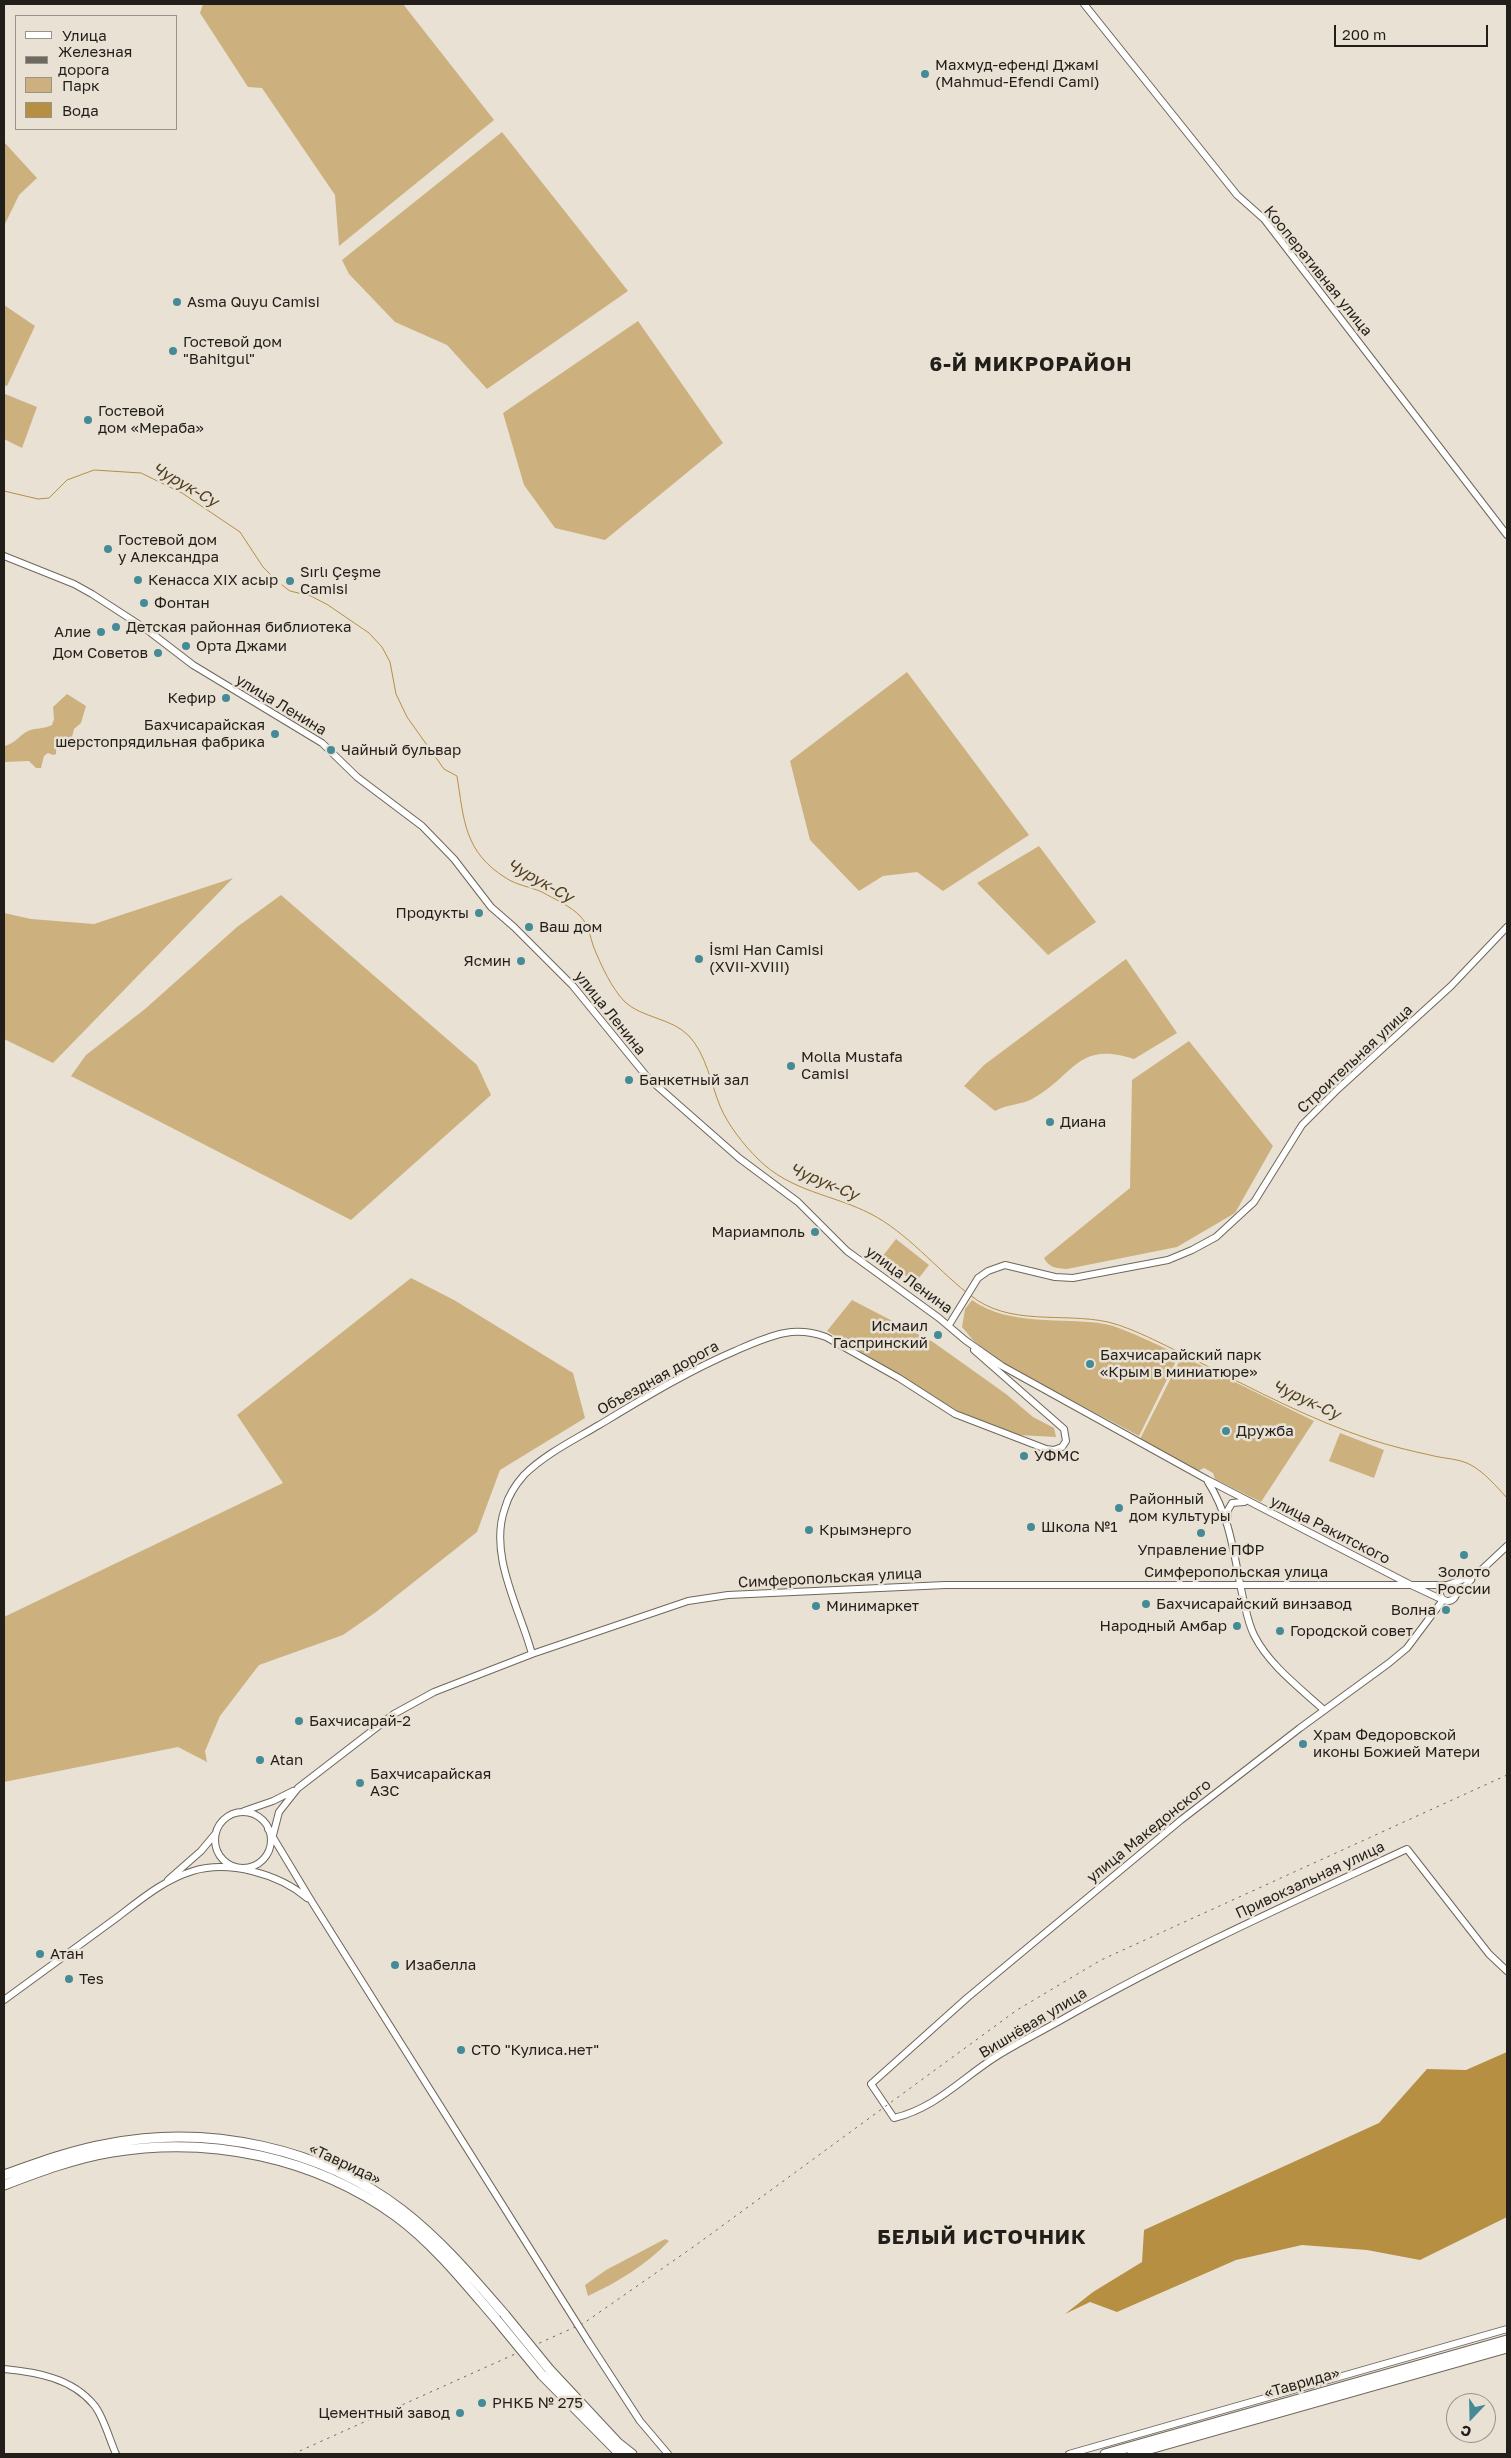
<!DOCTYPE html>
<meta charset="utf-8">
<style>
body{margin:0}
#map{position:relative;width:1511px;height:2458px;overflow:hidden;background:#e9e1d4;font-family:"Golos Text",sans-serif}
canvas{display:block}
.frame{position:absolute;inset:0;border:5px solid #221f1a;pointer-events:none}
.legend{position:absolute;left:15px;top:15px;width:162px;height:115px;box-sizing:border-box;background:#e9e1d4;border:1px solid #99938a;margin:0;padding:6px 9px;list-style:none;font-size:15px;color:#221f1a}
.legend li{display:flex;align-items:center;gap:10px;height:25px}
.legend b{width:25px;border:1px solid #99938a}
.north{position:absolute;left:1446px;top:2393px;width:50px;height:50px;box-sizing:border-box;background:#e9e1d4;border:1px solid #99938a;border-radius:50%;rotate:201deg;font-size:14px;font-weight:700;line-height:20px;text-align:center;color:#221f1a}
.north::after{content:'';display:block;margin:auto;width:18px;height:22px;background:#458a97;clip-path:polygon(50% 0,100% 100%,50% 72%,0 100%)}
.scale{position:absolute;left:1334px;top:25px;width:154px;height:22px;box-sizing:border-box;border:2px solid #221f1a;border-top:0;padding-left:6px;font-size:15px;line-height:18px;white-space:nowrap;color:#221f1a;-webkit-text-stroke:4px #e9e1d4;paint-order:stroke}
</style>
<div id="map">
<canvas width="1511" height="2458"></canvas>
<div class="frame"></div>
<ul class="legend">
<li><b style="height:6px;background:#fff"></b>Улица</li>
<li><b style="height:6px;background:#6e6961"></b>Железная дорога</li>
<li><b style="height:14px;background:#ccb17e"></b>Парк</li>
<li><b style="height:14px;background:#b68f43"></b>Вода</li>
</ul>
<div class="north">С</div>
<div class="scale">200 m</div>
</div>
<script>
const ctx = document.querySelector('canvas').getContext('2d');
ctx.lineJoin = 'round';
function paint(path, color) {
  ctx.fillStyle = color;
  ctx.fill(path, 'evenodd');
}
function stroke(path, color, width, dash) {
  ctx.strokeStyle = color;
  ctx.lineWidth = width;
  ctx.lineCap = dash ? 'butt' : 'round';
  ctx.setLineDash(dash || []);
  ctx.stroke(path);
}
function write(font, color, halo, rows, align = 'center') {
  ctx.font = font + ' "Golos Text",sans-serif';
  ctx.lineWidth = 5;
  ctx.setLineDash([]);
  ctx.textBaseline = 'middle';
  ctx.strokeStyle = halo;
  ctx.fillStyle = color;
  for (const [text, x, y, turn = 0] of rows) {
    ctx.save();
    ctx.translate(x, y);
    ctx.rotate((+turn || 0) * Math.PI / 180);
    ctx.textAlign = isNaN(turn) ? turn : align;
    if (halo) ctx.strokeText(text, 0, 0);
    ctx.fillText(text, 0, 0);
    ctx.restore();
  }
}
paint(new Path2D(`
 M203,4H403L494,120L339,246L335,195L262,88L248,87L200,13Z
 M502,132L628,291L487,389L447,345L395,322L349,274L342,260Z
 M4,142L37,178L19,195L4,226Z
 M4,305L35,326L7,386L4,385Z
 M638,321L723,443L605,540L555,528L524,485L503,413Z
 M5,394L37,407L22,448L4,439Z
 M907,672L1029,835L943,891L917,872L883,876L859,891L810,840L790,761Z
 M67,694L86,706L81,723L74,729L72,737L56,745V754L53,755L48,753L44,756L41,768H36L29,761L4,762V746C15,744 18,736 28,731C35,728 44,729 52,725L54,719L53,707Z
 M1039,846L1096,922L1048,955L977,883Z
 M233,878L53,1063L4,1039V913L31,919L94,924Z
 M281,895L477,1065L491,1095L351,1220L71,1076L86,1055L145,1009L237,927Z
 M1126,959L1177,1033L1134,1059C1077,1040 1074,1076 1032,1099C1021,1105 1007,1104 995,1111L964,1086L984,1065Z
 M1189,1041L1273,1146L1235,1213L1177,1247L1067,1269C1056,1268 1049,1268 1044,1258L1130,1188L1132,1080Z
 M896,1239L929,1265L915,1283L882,1257Z
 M411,1278L454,1300L573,1373L585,1418L500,1470L477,1532L376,1612L343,1635L259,1665L220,1716L205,1751L207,1762L178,1747L4,1782V1617L283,1483L237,1415Z
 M852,1300L933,1342L1006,1394L1033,1417L1054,1428L1056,1437L1018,1435L969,1418L827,1331Z
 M972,1300C1010,1327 1062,1317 1105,1324C1122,1327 1162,1347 1179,1355L1139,1436L1017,1371L995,1358L973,1340L962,1327L965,1309Z
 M1182,1356L1314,1421L1261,1502L1215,1479L1213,1473L1204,1468L1198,1471L1139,1441Z
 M1340,1433L1384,1450L1374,1478L1329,1461Z
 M665,2239L669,2241C646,2265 618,2282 588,2296L585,2285L606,2270Z`), '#ccb17e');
paint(new Path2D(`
 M1507,2052V2217L1420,2260L1367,2250L1302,2245L1236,2260L1117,2312L1090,2302L1065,2314L1093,2292L1142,2262L1144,2230L1379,2123L1427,2069L1466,2070Z`), '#b68f43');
stroke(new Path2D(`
 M4,491L38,499L49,498L67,480L94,470L141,473L182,493L240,532L263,567L277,581
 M282,585L290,591L311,596L328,605L369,633L382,647L390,662L396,694L407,717L444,769L457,776C464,820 464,852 506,878C516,885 531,887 542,892C554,899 571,906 581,917C589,926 590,937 594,948C601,965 612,989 625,1002C642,1018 672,1018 689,1036C706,1054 711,1084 720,1106C728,1125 743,1144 758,1159C791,1192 832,1194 871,1214C906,1232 936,1268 966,1292
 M970,1295C1009,1327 1062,1312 1108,1322C1134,1328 1174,1350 1199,1362C1255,1390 1311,1420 1372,1440C1391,1446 1411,1451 1430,1455C1444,1459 1458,1458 1471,1465C1485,1473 1496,1486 1507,1498`), '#b68f43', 1);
const secondary = new Path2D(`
 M1084,4L1237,195L1264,219L1507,535
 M4,556L74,584L92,594L146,629L193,665L322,743L357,777L422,826L454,859L491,907L514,927L573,986L648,1078L739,1158L798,1202L847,1251L939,1318L965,1340L1002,1366L1208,1480L1411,1585L1443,1600L1407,1648L1389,1663L1300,1728L1181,1820L967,1998L871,2084L894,2118C936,2108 962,2078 997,2056C1021,2041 1046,2029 1070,2015C1179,1953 1293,1902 1407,1849L1489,1954L1507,1971
 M949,1325L978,1278L988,1271L1005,1265L1055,1277L1073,1278L1168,1260L1192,1250L1216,1237L1254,1202L1302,1125L1338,1089L1451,986L1507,927
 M1208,1482C1231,1518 1234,1557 1243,1598C1246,1610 1248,1623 1254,1635C1269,1665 1300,1688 1324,1710
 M1228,1517V1510L1232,1503L1244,1502
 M1440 1593a8 8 0 1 1 16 0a8 8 0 1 1-16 0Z
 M1456,1595L1471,1580
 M532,1654C520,1609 488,1555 505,1508C508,1497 516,1484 524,1475C545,1454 574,1440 599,1425C644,1398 688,1371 735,1351C751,1344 768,1336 785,1333C800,1330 812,1332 826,1337L899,1378L955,1414L1046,1449L1054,1450L1062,1447L1066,1441L1064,1429L974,1350
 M244,1811L273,1801L293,1791
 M215 1840a28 28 0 1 1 56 0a28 28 0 1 1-56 0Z
 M268,1829L312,1902L566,2306
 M272,1839L279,1812L298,1788L394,1714L434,1692L532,1654L688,1601L728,1595L945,1585H1447L1476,1575L1507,1546
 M168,1880L201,1851L216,1833
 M4,2000C41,1973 78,1946 115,1919C139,1901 163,1880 193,1871C229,1860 279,1874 307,1898
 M588,2341L640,2421L668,2454
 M4,2369C36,2372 72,2378 94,2405C103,2415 110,2441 116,2454
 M1069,2454L1507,2329`);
const highway = new Path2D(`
 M4,2175C38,2163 73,2150 108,2144C208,2124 321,2148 402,2210C441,2240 473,2278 505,2315
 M4,2185C38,2172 75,2158 112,2152C211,2136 314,2157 396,2216C434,2244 465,2283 496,2319
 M549,2369L618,2443L632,2454
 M542,2375L620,2454
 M1105,2454L1507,2340
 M1132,2454L1507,2348`);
stroke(secondary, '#6e675b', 8);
stroke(highway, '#6e675b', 11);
stroke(secondary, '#fff', 6);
stroke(highway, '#fff', 9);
stroke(new Path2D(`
 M293,2454L584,2323L696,2245L1017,2010L1101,1960L1507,1775`), '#6e6961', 1, [2.5, 5]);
const secondaryBridge = new Path2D(`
 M566,2306L588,2341`);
const highwayBridge = new Path2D(`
 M505,2315L549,2369
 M496,2319L542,2375`);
stroke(secondaryBridge, '#6e675b', 8, []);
stroke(highwayBridge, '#6e675b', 11, []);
stroke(secondaryBridge, '#fff', 6);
stroke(highwayBridge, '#fff', 9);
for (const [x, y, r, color] of [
 [925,74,5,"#458a97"],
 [177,302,5,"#458a97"],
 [173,351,5,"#458a97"],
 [88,420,5,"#458a97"],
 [108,549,5,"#458a97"],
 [138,580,5,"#458a97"],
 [290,581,5,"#458a97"],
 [144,603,5,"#458a97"],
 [116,627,5,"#458a97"],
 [101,632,5,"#458a97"],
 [186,646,5,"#458a97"],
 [158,653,5,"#458a97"],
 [226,698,5,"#458a97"],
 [275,734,5,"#458a97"],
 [331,750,5,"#458a97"],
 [479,913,5,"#458a97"],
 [529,927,5,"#458a97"],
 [699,959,5,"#458a97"],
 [521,961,5,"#458a97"],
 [791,1066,5,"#458a97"],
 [629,1080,5,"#458a97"],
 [1050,1122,5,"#458a97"],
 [815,1232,5,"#458a97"],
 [938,1335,5,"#458a97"],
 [1090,1364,5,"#458a97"],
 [1226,1431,5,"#458a97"],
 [1024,1456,5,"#458a97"],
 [1119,1508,5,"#458a97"],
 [1031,1527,5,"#458a97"],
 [809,1530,5,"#458a97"],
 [1201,1533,5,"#458a97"],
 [1464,1555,5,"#458a97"],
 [1146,1604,5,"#458a97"],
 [816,1606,5,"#458a97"],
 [1446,1610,5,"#458a97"],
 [1237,1626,5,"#458a97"],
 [1280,1631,5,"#458a97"],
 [299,1721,5,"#458a97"],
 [1303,1744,5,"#458a97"],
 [260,1760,5,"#458a97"],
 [360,1783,5,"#458a97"],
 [40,1954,5,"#458a97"],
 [395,1965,5,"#458a97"],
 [69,1979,5,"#458a97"],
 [461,2050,5,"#458a97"],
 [482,2403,5,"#458a97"],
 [460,2413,5,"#458a97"]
]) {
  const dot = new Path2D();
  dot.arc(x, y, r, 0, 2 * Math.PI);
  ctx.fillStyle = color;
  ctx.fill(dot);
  stroke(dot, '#e9e1d4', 2);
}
write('15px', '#221f1a', '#e9e1d4', [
 ["Махмуд-ефенді Джамі",935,65],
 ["(Mahmud-Efendi Cami)",935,82],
 ["Asma Quyu Camisi",187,302],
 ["Гостевой дом",183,342],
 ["\"Bahitgul\"",183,359],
 ["Гостевой",98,411],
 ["дом «Мераба»",98,428],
 ["Гостевой дом",118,540],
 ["у Александра",118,557],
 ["Sırlı Çeşme",300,572],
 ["Camisi",300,589],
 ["Кенасса XIX асыр",148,580],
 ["Фонтан",154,603],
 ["Детская районная библиотека",126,627],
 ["Алие",91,632,"right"],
 ["Орта Джами",196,646],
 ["Дом Советов",148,653,"right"],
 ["Кефир",216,698,"right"],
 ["Бахчисарайская",265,725,"right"],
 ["шерстопрядильная фабрика",265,742,"right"],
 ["Чайный бульвар",341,750],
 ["Продукты",469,913,"right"],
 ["Ваш дом",539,927],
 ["İsmi Han Camisi",709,950],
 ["(XVII-XVIII)",709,967],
 ["Ясмин",511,961,"right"],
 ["Molla Mustafa",801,1057],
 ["Camisi",801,1074],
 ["Банкетный зал",639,1080],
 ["Диана",1060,1122],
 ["Мариамполь",805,1232,"right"],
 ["Исмаил",928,1326,"right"],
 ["Гаспринский",928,1343,"right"],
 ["Бахчисарайский парк",1100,1355],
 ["«Крым в миниатюре»",1100,1372],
 ["Дружба",1236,1431],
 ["УФМС",1034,1456],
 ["Районный",1129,1499],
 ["дом культуры",1129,1516],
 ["Школа №1",1041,1527],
 ["Крымэнерго",819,1530],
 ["Управление ПФР",1201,1550,"center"],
 ["Золото",1464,1572,"center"],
 ["России",1464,1589,"center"],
 ["Бахчисарайский винзавод",1156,1604],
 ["Минимаркет",826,1606],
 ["Волна",1436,1610,"right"],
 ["Народный Амбар",1227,1626,"right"],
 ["Городской совет",1290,1631],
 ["Бахчисарай-2",309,1721],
 ["Xрам Федоровской",1313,1735],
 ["иконы Божией Матери",1313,1752],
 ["Atan",270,1760],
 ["Бахчисарайская",370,1774],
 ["АЗС",370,1791],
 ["Атан",50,1954],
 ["Изабелла",405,1965],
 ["Tes",79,1979],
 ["СТО \"Кулиса.нет\"",471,2050],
 ["РНКБ № 275",492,2403],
 ["Цементный завод",450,2413,"right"]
], 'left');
write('15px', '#221f1a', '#e9e1d4', [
 ["Кооперативная улица",1318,271,51],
 ["улица Ленина",281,705,31],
 ["улица Ленина",610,1013,51],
 ["Строительная улица",1355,1059,-43],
 ["улица Ленина",909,1280,36],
 ["Объездная дорога",658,1378,-29],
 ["улица Ракитского",1330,1530,27],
 ["Симферопольская улица",1236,1572],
 ["Симферопольская улица",830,1578,-3],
 ["улица Македонского",1149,1831,-39],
 ["Привокзальная улица",1310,1880,-25],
 ["Вишнёвая улица",1033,2023,-31],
 ["«Таврида»",345,2164,25],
 ["«Таврида»",1302,2383,-16]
]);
write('italic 16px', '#503f1e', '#e9e1d4', [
 ["Чурук-Су",185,485,30],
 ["Чурук-Су",540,881,29],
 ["Чурук-Су",824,1182,23],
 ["Чурук-Су",1306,1400,25]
]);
ctx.letterSpacing = '1px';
write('bold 20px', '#221f1a', '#e9e1d4', [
 ["6-Й МИКРОРАЙОН",1031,365],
 ["БЕЛЫЙ ИСТОЧНИК",982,2238]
]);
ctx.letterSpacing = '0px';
</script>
